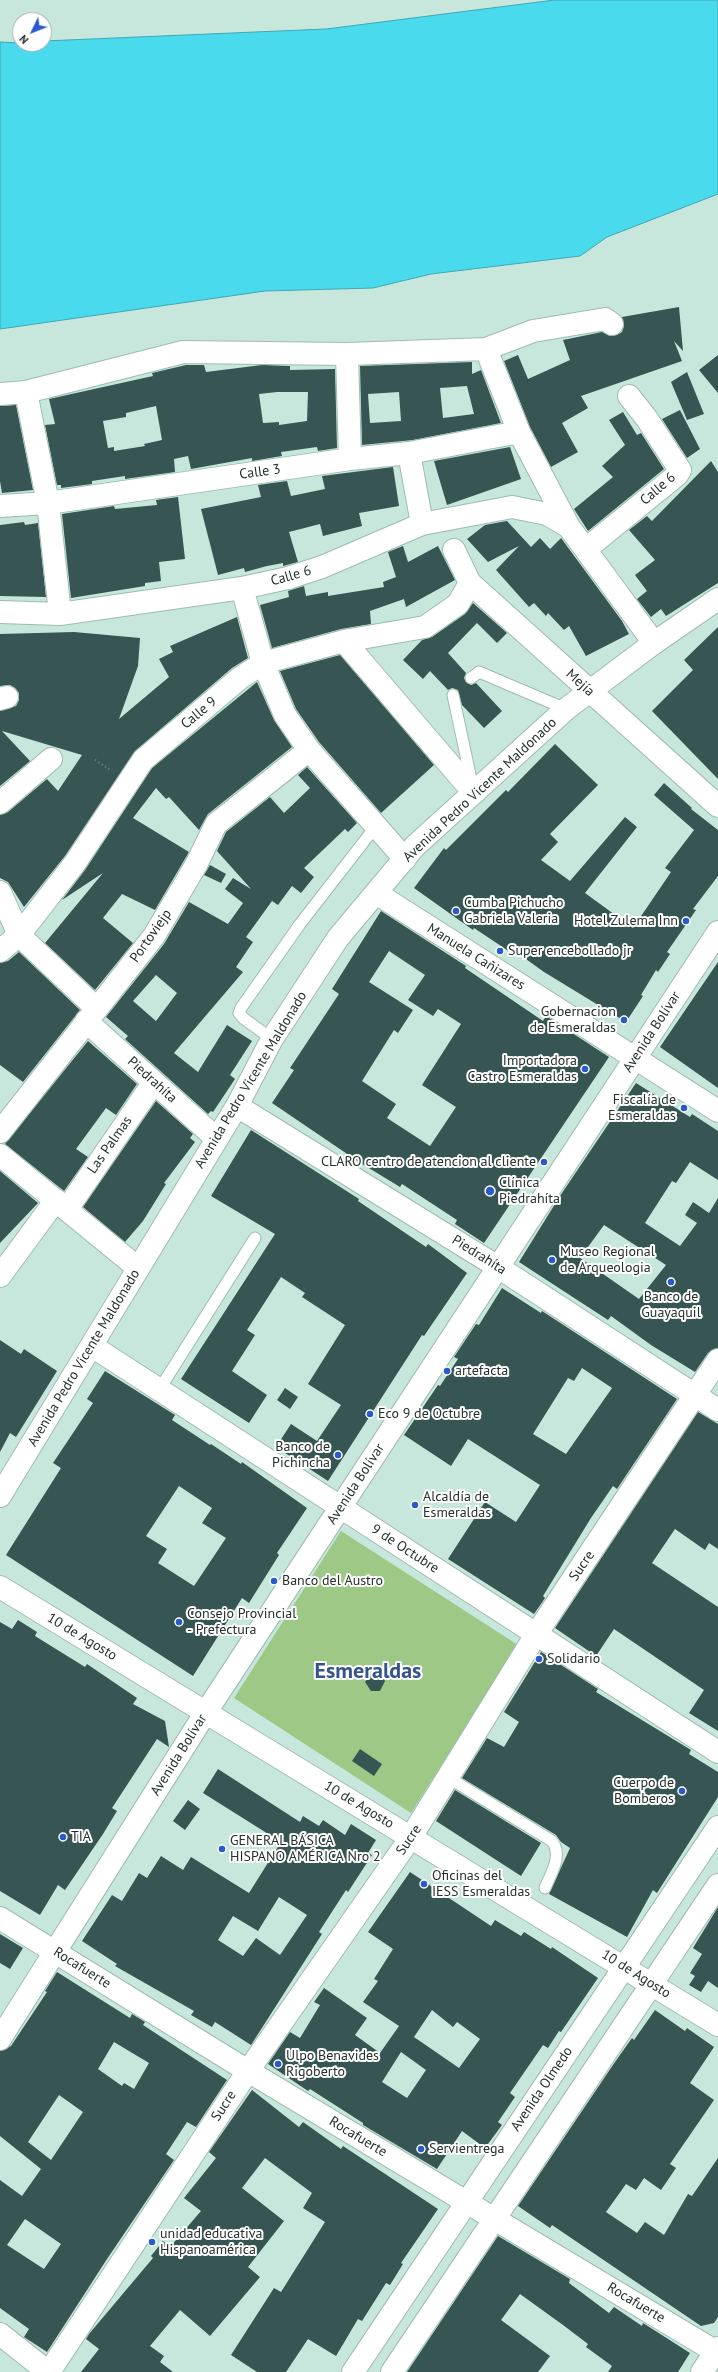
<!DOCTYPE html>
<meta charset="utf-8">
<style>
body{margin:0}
#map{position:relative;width:718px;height:2372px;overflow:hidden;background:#c7e7dc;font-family:"PT Sans",sans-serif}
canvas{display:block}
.north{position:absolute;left:12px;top:12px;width:40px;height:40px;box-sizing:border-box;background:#fff;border:1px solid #a7adab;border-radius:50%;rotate:227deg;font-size:11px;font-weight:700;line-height:16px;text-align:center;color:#24312c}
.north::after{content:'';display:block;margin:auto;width:14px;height:18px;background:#285bc9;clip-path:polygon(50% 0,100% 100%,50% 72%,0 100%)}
</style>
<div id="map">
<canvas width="718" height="2372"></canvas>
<div class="north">N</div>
</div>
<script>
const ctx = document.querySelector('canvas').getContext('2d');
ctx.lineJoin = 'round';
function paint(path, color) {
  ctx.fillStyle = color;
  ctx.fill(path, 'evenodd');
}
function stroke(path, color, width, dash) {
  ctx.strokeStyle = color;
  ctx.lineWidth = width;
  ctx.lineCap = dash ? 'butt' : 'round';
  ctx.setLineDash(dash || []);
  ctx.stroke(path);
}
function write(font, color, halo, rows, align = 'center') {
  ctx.font = font + ' "PT Sans",sans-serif';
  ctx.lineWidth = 4;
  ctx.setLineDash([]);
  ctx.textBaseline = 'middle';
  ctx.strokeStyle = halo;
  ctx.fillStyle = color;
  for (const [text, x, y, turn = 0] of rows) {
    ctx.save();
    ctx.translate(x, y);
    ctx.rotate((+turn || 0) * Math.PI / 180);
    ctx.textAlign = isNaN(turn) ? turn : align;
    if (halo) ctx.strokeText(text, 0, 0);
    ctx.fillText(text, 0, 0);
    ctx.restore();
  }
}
paint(new Path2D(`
 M341,1531L518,1645L411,1813L234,1698Z`), '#9dc886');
const water = new Path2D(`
 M555,0H718V194L607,237L580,256L431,274L373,288L265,291L0,329V42L44,44V41L326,29Z`);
paint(water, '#49daed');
stroke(water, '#3ea7b3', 1);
paint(new Path2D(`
 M679,307L683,351L674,341L682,361L581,396L588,408L562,423L578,452L551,467L530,427L504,361L518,355L528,379L570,360L563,340L602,332L610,336L617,335L622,332L624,326L622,317Z
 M718,355V393L699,370Z
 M472,362V374L481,370L501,423L413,440L362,445L360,366ZM467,386L474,414L443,418L440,388ZM399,392L401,421L370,423L368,394Z
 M186,365H204L206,372L262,365L290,366V370L335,369L337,448L318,451L317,447L281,452L282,456L252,461V458L191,469L188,456L174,459L175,472L125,479V476L92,481V484L61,488V485H57L45,425L55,424L49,399L153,376L152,373ZM277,392H308L307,421L279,425V422L263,423L259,394ZM156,406L162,440L144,444L145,446L114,451V447L108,448L103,421L126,417V413Z
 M687,372L704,414L687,420L671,382Z
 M16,405L33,490L2,493L0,481V406Z
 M680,410L700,449L687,458L662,419Z
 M623,412L637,435L641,433L664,469L588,531L574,509L613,477L602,466L625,445L609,420Z
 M510,447L521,479L447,505L434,461Z
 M711,461L718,472V583L666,616L661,609L651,617L637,599L647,591L635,575L655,560L629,530L647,516L652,521Z
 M393,467L399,506L359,513L362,526L323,536L320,524L289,532L298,562L283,566V563L267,566L245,572L244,568L218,575L201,509L261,497L258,485L287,481L291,496L325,489L322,476Z
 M178,497L185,559L159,562L161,581L145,583V586L71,598L62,514L114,506L115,509L157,505L156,500Z
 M507,521L531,547L540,538L550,549L561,538L622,621L629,634L586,656L569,626L564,630L548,613L546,616L534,603L529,607L496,570L519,546L488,562L467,539L485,525Z
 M24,522L25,525L38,523L46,597L0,596V525Z
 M403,546L408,562L438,546L455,580L406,607L404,599L370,611L371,624L341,629L272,648L260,605L289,597L288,591L304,586L306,596L328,592V596L384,587L383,582L396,577L388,552Z
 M473,603L507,633L497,643L477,623L448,653L466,673L464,678L466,682L471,685L476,683L502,711L484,728L462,705L458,690L452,688L448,690L430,671L423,679L403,660L422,640L432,637L465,614Z
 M237,617L248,658L232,668L135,751L65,856L24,907L8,882L0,878V815L8,812L47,779L58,791L82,755L2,731L30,761L0,786V711L16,706L19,700V693L15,688L10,685L0,686V634L74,632L140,638L138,666L119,719L169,677L159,659L173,652L170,646Z
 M718,627V779L652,711L693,670L684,660Z
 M340,655L434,765L381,813L319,742L296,709L280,671Z
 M257,682L274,720L292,747L208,814L199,830L169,797L166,799L156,788L133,818L189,852L155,910L122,894L103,918L133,943L95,990L45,943L103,873L62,900L85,870L152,768Z
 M555,744L598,785L550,834L558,842L541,860L570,881L625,817L637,827L585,893L633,928L671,872L665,868L694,830L654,795L664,783L692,808L691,809L718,830V876L693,909L696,910L667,952L670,954L658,972L656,970L641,995L643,996L626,1022L544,972L512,949L510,952L474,928L473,930L414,888L444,848L446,850L506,790L508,792Z
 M307,767L357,823L348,832L345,829L304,868L314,877L301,893L292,886L278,905L272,901L246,937L253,942L236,967L243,972L174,1053L198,1072L227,1025L252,1041L230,1075L235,1079L213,1112L211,1111L208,1114L125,1039L128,1036L106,1017L164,944L189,902L228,924L243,903L225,889L233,878L251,889L217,851L226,832L270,797L284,813L310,788L298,775ZM156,975L177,993L156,1021L133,1001Z
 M210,865L226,874L221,883L204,875Z
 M381,911L466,966L465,968L543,1021L546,1016L609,1057L484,1243L455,1224L457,1220L402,1184L400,1187L359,1162L272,1103L294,1070L290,1068L339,994L332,989ZM389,951L425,975L408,1000L433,1016L438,1009L461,1024L422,1085L456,1107L430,1146L387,1118L396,1104L362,1081L394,1030L398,1033L413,1010L369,982Z
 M19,952L80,1010L23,1082L0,1065V963L8,961Z
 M718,962V1088L660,1047Z
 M88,1041L137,1084L116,1115L106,1108L76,1149L88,1157L64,1191L5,1144Z
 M636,1083L690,1117L692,1114L718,1131V1180L690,1162L676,1183L672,1181L645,1223L680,1246L697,1223L685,1215L693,1202L709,1213L718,1198V1348L708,1353L695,1372L651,1345L611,1316L608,1320L519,1262L560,1196ZM604,1225L666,1265L639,1299L580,1258Z
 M156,1101L193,1134L190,1138L195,1142L164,1183L166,1184L143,1221L125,1242L83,1207Z
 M251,1130L359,1199L358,1201L426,1247L428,1244L467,1273L424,1336L422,1335L328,1481L276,1447L291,1424L317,1441L341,1405L308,1384L345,1325L302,1297L305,1293L281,1277L247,1330L255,1335L232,1371L267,1395L249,1423L181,1379L275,1234L211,1196Z
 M0,1171L38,1203L0,1243Z
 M502,1288L541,1313L542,1311L677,1399L617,1489L613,1486L591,1518L543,1596L545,1598L534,1614L448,1559L485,1502L516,1522L540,1485L468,1439L451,1466L404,1435L438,1385L440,1386L458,1359L454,1357L476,1324L479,1325ZM582,1368L612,1388L566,1454L533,1434L568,1378L574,1381Z
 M0,1340L21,1354L24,1349L57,1371L16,1437L10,1433L0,1452Z
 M105,1371L175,1415L172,1420L210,1445L211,1444L241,1464L242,1462L307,1508L277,1553L279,1555L249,1603L242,1598L193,1676L6,1555L61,1468L53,1463L93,1403L87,1399ZM179,1486L212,1508L202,1523L226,1538L194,1586L158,1563L167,1549L146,1536Z
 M285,1388L298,1397L290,1409L277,1400Z
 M698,1412L718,1424V1549L709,1543L705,1550L675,1529L652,1563L718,1607V1731L689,1713L704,1690L614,1629L596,1656L555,1628Z
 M18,1620L37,1632L35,1636L85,1667L87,1664L137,1698L133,1704L165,1721L169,1747L157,1739L112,1808L117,1811L103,1834L65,1890L58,1885L40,1915L0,1891V1622L12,1629Z
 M541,1652L598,1689L596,1692L691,1750L689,1754L718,1772V1797L657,1893L653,1890L627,1937L549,1894L570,1848L561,1842L556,1835L462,1778L487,1738L504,1747L519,1722L504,1712Z
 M380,1673L385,1681L380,1691H371L365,1682L371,1674Z
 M360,1749L382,1764L374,1776L352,1761Z
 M218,1769L300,1822L303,1816L319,1826L323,1820L345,1835L351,1824L376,1840L368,1853L372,1855L348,1892L346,1890L319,1932L322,1934L251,2045L215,2022L212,2027L191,2015L194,2011L115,1966L117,1964L82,1941L112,1895L122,1901L139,1873L147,1878L161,1856L183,1870L191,1857L249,1893L281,1842L203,1793ZM279,1897L307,1915L280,1955L256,1938L243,1956L218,1940L233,1916L258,1931Z
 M455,1790L541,1843L521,1876L436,1821Z
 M188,1800L200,1809L185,1830L173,1821Z
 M410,1872L491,1926L495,1920L521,1936L524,1932L551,1949L552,1947L598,1978L561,2032L559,2031L548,2048L543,2045L510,2093L515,2097L498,2122L502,2125L485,2148L462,2131L437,2169L363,2125V2123L310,2089L308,2091L268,2064L290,2032L300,2038L320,2005L314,2002L324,1988L367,2018L355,2035L380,2053L399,2026L363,2002L378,1981L374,1979L393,1949L368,1932ZM432,2010L453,2027L457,2022L480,2039L459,2068L414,2037ZM401,2052L426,2070L407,2098L382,2082Z
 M718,1907V1988L708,1981L701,1992L689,1985L695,1976L690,1973L702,1954L693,1948Z
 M0,1934L23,1948L10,1969L0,1963Z
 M57,1972L130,2018L132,2014L145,2022L143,2025L227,2080L196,2127L187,2122L166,2154L174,2160L107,2259L47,2352L24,2337L29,2329L0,2308V2180L22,2196L41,2169L0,2136V2051L11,2046L47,1992L45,1991ZM114,2042L149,2063L134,2089L124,2083L122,2086L98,2069ZM59,2095L83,2112L51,2160L28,2142ZM25,2219L61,2244L44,2269L7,2245Z
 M655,2010L685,2031L687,2028L714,2047L690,2083L714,2100L670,2164L676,2168L661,2190L644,2178L636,2190L626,2184L606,2212L637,2233L645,2222L664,2235L688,2194L692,2196L718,2158V2317L714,2323L701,2326L552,2225L550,2228L518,2206L615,2062L632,2038L634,2040Z
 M252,2090L299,2127L303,2122L341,2149L343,2146L438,2209L401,2263L403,2264L390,2285L386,2283L362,2321L358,2319L336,2356L308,2339L286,2372H257L231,2355L274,2288L281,2292L325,2222L303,2208L312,2193L265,2158L242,2188L284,2221L248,2267L260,2277L210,2336L180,2310L150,2346L164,2356L160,2362L173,2372H81L99,2349L86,2339L89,2334L153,2258L151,2256L163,2241L170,2247L201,2211L184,2198L216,2158L209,2152Z
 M498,2236L570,2279L569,2283L609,2313L614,2307L642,2326L643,2323L690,2353L678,2372H608L612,2366L586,2347L588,2344L563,2325L520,2294L501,2320L550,2356L538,2372H407Z`), '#365553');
const service = new Path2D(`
 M471,678L479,672L566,709
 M453,695L472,784
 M272,1039L243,1018L239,1013L241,1008L300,924L376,826
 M159,1390L255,1238
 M449,1778L552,1841C563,1856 551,1873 545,1888`);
const minor = new Path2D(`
 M486,349L533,331L605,319L612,324
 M347,354L350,459
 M26,392L48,503L60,614
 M0,394L26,392L183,352L347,354L486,349L519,432L569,527L654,643
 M409,453L422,524
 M0,506L48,503L350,459L409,453L519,432
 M586,549L677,475L680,470L647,419L629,396
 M454,550L470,583L718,806
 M242,588L263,663L285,715L309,750L405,859
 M0,612L60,614L242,588L288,578L322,567L422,524L512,507L547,514L569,527
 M344,641L474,793
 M0,699L7,697
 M0,803L51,759
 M0,892L19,935L96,1008
 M376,893L718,1111
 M0,951L19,935L75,863L143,760L240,678L263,663L344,641L425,627L458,604L470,583
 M86,1021L217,1139
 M237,1106L498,1267L718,1410
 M0,1132L154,936L196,865L216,824L309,750
 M0,1155L138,1268
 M67,1209L154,1082
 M0,1276L56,1200
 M92,1346L718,1752
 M0,1587L718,2025
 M0,1918L248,2071L718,2353
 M0,2039L206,1712L718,932
 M0,2334L48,2372
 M49,2372L248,2071L411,1837L537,1633L718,1360`);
const tertiary = new Path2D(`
 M353,2372L718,1827
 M392,2372L718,1885
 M702,2372L718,2348`);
const secondary = new Path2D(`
 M0,1496L237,1106L272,1039L338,938L415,846L566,709L654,643L718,599`);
stroke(service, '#9dbcb1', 13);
stroke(minor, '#9dbcb1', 24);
stroke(tertiary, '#9dbcb1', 24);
stroke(secondary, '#9dbcb1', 24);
stroke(new Path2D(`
 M95,760L112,771`), '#718780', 2.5, [1, 3]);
stroke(service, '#fff', 11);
stroke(minor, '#fff', 22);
stroke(tertiary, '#fff', 22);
stroke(secondary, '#fff', 22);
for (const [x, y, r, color] of [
 [456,911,4,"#285bc9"],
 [686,921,4,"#285bc9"],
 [500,951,4,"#285bc9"],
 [624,1020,4,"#285bc9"],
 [585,1069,4,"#285bc9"],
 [684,1108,4,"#285bc9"],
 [544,1162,4,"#285bc9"],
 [490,1191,5,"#285bc9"],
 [552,1260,4,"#285bc9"],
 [671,1282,4,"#285bc9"],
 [447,1371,4,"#285bc9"],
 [370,1414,4,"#285bc9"],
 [338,1455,4,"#285bc9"],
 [415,1505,4,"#285bc9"],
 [274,1581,4,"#285bc9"],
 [179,1622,4,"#285bc9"],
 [539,1659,4,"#285bc9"],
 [682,1791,4,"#285bc9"],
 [63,1837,4,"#285bc9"],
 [222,1849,4,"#285bc9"],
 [424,1884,4,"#285bc9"],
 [278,2064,4,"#285bc9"],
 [421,2149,4,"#285bc9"],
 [152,2242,4,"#285bc9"]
]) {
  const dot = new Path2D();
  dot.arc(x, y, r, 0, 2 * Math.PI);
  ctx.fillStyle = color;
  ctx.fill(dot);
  stroke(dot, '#fff', 1.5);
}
write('14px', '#24312c', '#fff', [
 ["Calle 3",260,472,-8],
 ["Calle 6",658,489,-41],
 ["Calle 6",291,576,-16],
 ["Mejía",580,683,42],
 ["Calle 9",199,713,-40],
 ["Avenida Pedro Vicente Maldonado",480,790,-43],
 ["Portoviejp",151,936,-55],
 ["Manuela Cañizares",476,957,32],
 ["Avenida Bolívar",652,1032,-57],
 ["Piedrahíta",152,1080,42],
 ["Avenida Pedro Vicente Maldonado",251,1080,-59],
 ["Las Palmas",110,1145,-55],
 ["Piedrahíta",479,1255,32],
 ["Avenida Pedro Vicente Maldonado",84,1358,-59],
 ["Avenida Bolívar",356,1484,-57],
 ["9 de Octubre",405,1549,33],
 ["Sucre",582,1566,-56],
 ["10 de Agosto",82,1637,31],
 ["Avenida Bolívar",179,1755,-58],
 ["10 de Agosto",359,1805,31],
 ["Sucre",409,1840,-56],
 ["Rocafuerte",82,1968,32],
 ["10 de Agosto",636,1974,32],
 ["Avenida Olmedo",542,2089,-56],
 ["Sucre",224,2106,-57],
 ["Rocafuerte",358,2137,31],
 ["Rocafuerte",636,2303,31]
]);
write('14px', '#24312c', '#fff', [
 ["Cumba Pichucho",464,903],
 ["Gabriela Valeria",464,919],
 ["Hotel Zulema Inn",678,921,"right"],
 ["Super encebollado jr",508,951],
 ["Gobernacion",616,1012,"right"],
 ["de Esmeraldas",616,1028,"right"],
 ["Importadora",577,1061,"right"],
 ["Castro Esmeraldas",577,1077,"right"],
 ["Fiscalía de",676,1100,"right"],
 ["Esmeraldas",676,1116,"right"],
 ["CLARO centro de atencion al cliente",536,1162,"right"],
 ["Clínica",499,1183],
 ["Piedrahíta",499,1199],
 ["Museo Regional",560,1252],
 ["de Arqueologia",560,1268],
 ["Banco de",671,1297,"center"],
 ["Guayaquil",671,1313,"center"],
 ["artefacta",455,1371],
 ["Eco 9 de Octubre",378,1414],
 ["Banco de",330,1447,"right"],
 ["Pichincha",330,1463,"right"],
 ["Alcaldía de",423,1497],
 ["Esmeraldas",423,1513],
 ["Banco del Austro",282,1581],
 ["Consejo Provincial",187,1614],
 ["- Prefectura",187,1630],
 ["Solidario",547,1659],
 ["Cuerpo de",674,1783,"right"],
 ["Bomberos",674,1799,"right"],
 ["TIA",71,1837],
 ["GENERAL BÁSICA",230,1841],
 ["HISPANO AMÉRICA Nro 2",230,1857],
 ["Oficinas del",432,1876],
 ["IESS Esmeraldas",432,1892],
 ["Ulpo Benavides",286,2056],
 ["Rigoberto",286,2072],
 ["Servientrega",429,2149],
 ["unidad educativa",160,2234],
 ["Hispanoamérica",160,2250]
], 'left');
write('bold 22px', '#37538d', '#fff', [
 ["Esmeraldas",368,1672]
]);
</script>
